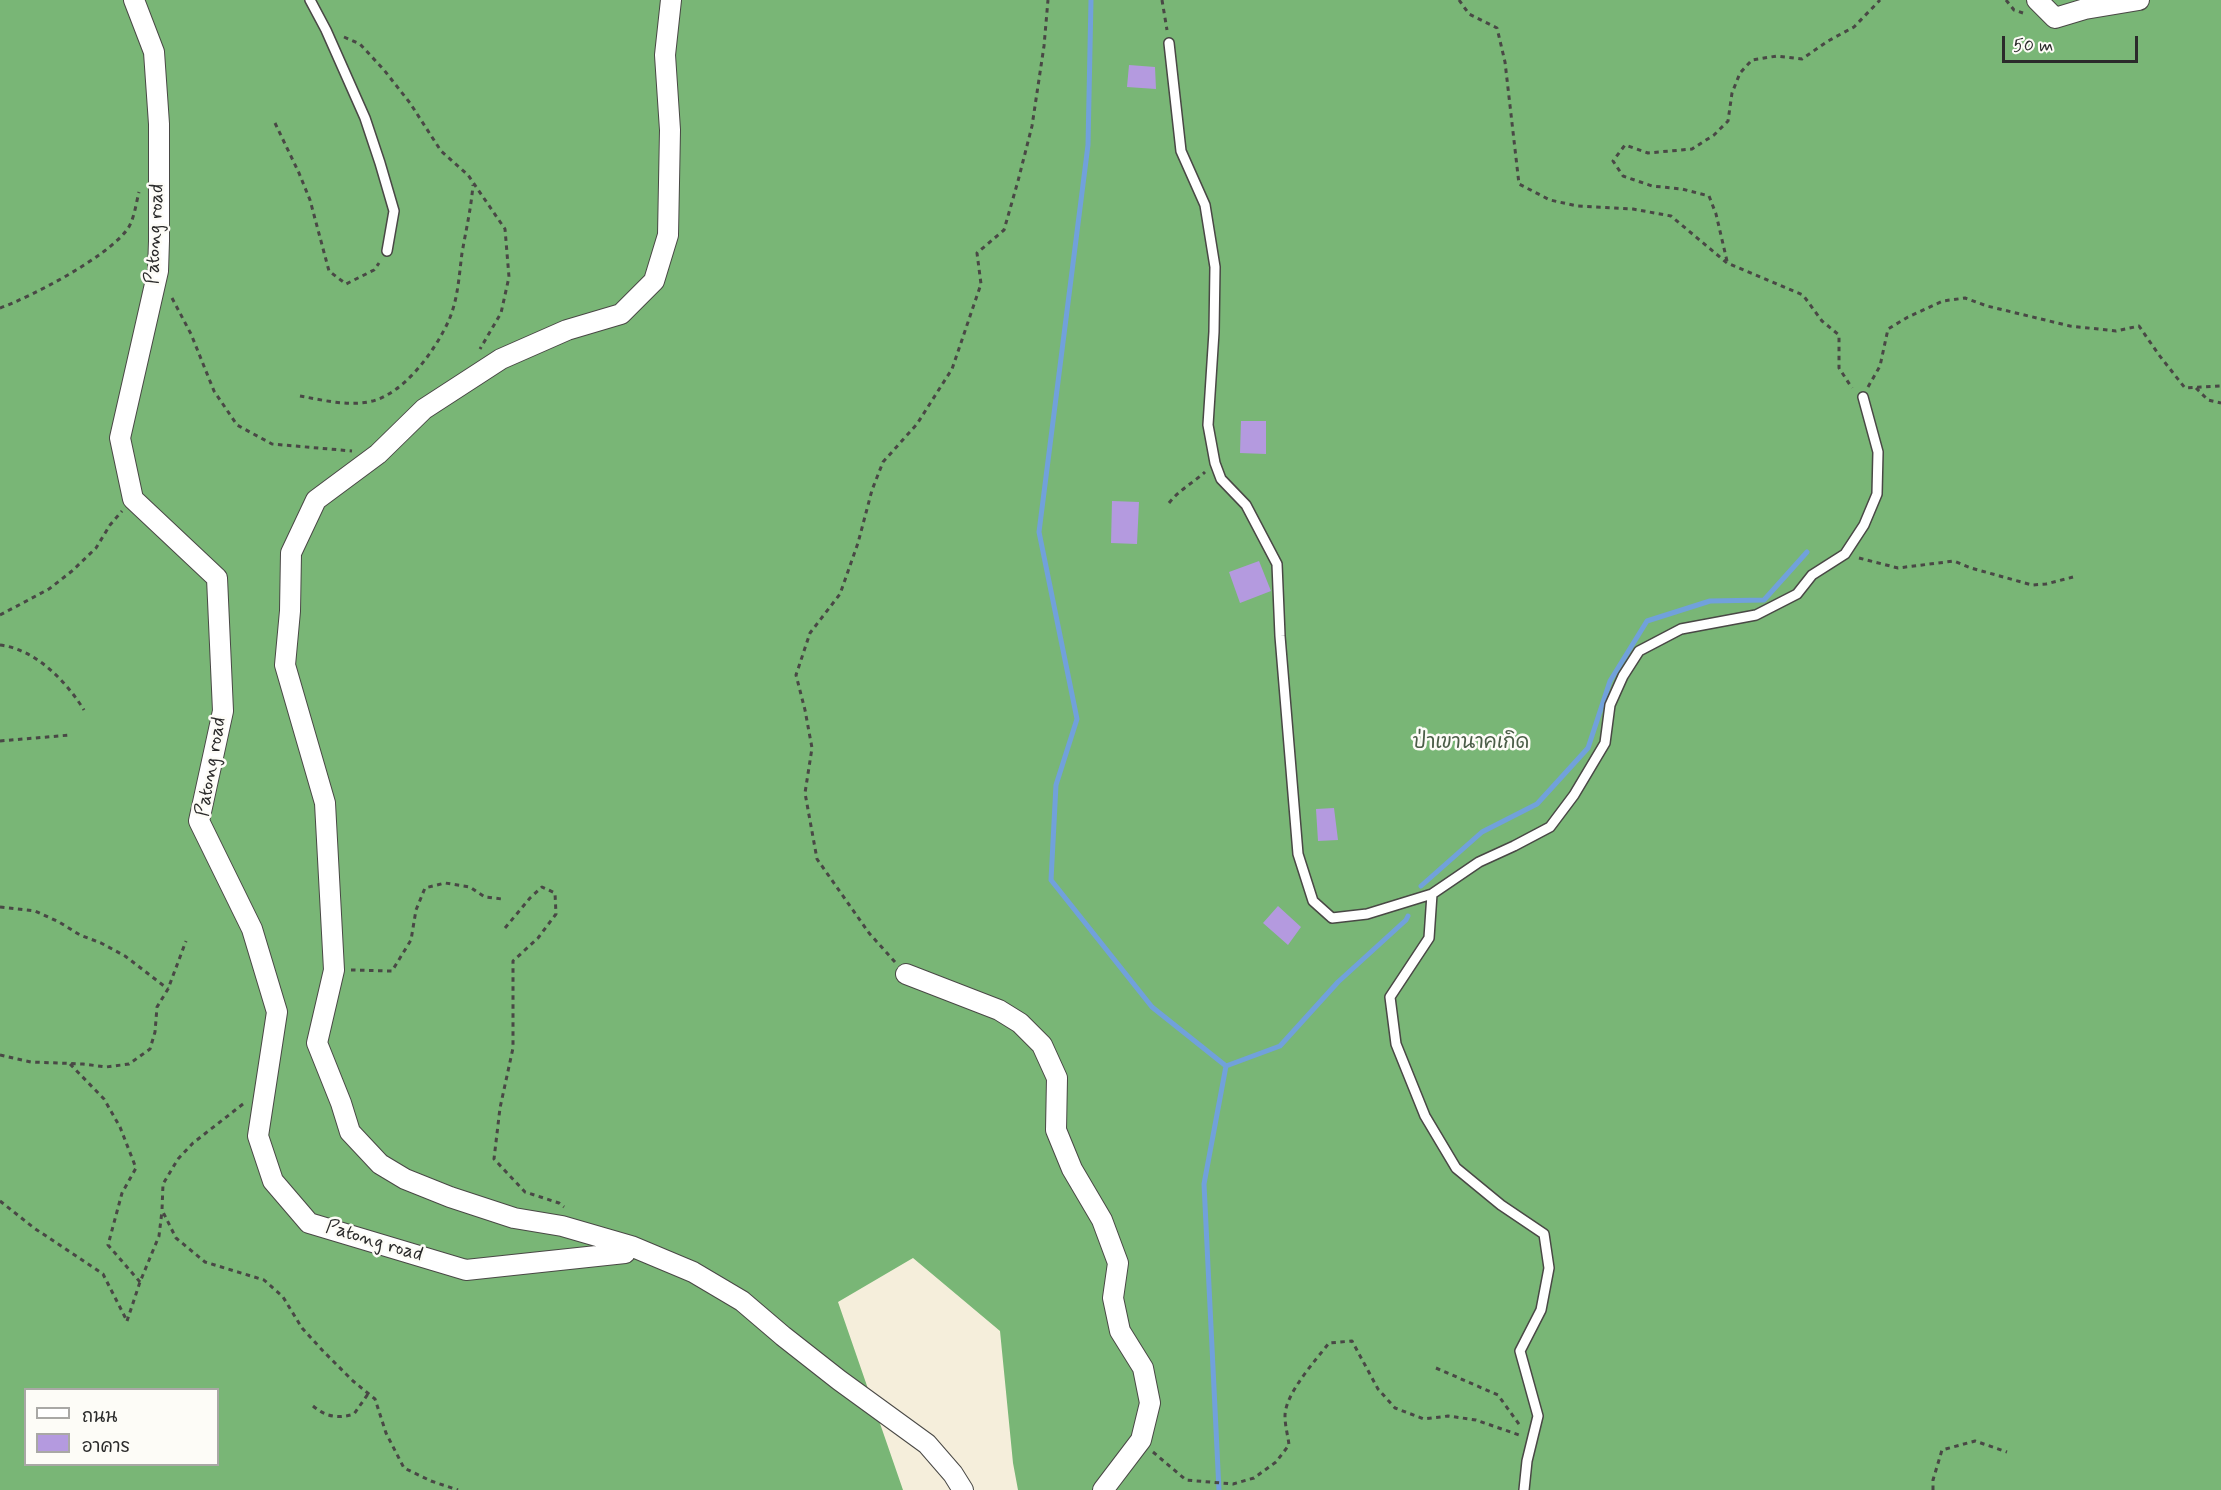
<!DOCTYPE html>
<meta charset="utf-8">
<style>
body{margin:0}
#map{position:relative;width:2221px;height:1490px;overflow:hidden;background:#f5eedb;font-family:Mynerve,"Playpen Sans Thai",sans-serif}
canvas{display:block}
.legend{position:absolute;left:24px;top:1388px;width:195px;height:78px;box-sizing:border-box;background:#fdfcf7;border:2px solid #a9a8a5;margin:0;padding:8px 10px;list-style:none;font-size:18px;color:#2b2b2b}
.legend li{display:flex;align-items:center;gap:12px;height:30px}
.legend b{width:30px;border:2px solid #a9a8a5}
.scale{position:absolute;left:2002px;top:36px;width:136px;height:27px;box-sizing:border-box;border:3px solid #2b2b2b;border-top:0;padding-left:8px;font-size:18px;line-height:21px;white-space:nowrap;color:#2b2b2b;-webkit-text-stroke:4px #fdfcf7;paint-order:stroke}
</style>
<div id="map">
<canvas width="2221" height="1490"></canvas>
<ul class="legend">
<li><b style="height:8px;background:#fff"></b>ถนน</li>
<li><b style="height:16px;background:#b49adf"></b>อาคาร</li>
</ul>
<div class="scale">50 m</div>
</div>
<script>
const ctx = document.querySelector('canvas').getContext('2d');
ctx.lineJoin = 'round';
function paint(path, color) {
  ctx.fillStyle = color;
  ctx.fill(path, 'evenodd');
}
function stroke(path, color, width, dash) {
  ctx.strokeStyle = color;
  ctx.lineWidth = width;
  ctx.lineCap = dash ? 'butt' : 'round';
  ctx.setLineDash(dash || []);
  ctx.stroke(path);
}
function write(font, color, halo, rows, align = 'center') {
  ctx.font = font + ' Mynerve,"Playpen Sans Thai",sans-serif';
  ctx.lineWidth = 5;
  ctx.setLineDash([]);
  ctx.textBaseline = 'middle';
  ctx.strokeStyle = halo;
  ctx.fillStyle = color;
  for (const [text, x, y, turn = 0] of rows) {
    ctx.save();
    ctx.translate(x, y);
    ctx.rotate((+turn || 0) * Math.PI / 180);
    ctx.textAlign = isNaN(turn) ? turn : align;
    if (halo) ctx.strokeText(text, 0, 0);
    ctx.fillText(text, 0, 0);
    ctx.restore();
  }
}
paint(new Path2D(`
 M0,0H2221V1490H1018L1013,1463L1000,1331L913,1258L838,1302L903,1490H0ZM26,1390H218V1464H26Z`), '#79b676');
stroke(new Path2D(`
 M1091,0L1088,145L1039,532L1077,719L1056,785L1051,880L1152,1007L1226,1066L1204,1184L1219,1490
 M1421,886L1482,832L1537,804L1588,748L1610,681L1647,621L1710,601L1764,600L1807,552
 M1226,1066L1280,1046L1338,982L1406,920L1408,916`), '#71a1db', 5);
paint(new Path2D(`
 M1129,65L1155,67L1156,89L1127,87Z
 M1241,421H1266V454L1240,453Z
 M1112,501L1139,502L1137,544L1111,543Z
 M1259,561L1271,591L1240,603L1229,572Z
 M1334,808L1338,840L1318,841L1316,809Z
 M1278,906L1301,927L1288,945L1263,923Z`), '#b49adf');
const lane = new Path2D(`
 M310,0L326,30L365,118L380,163L394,211L387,251
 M1169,43L1181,151L1205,205L1215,267L1214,332L1208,425L1215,463L1221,479L1246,505L1277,564L1280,636L1298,854L1313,901L1332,918L1367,914L1432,894L1479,862L1514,846L1550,827L1574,795L1605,743L1610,705L1623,676L1639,651L1681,629L1756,615L1797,594L1812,575L1845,554L1864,525L1877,494L1878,452L1863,397
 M1432,894L1429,938L1390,997L1396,1044L1425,1116L1456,1168L1501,1205L1544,1234L1549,1268L1541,1310L1520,1351L1538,1416L1527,1461L1524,1490`);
const street = new Path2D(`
 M134,0L154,52L159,124V241L158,271L120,438L133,499L217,578L223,711L199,821L252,929L277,1012L258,1136L273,1181L309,1223L466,1270L625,1253
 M671,0L665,55L670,130L668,235L654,281L621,314L567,330L501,359L424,409L378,454L316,500L291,553L290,611L285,665L325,803L334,970L317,1043L341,1103L350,1132L380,1164L405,1179L450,1197L514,1218L562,1226L631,1246L693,1272L742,1301L783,1336L839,1380L927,1444L953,1474L963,1490
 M2037,0L2055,18L2085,9L2139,0
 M906,974L999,1010L1020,1023L1042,1045L1057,1078L1056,1130L1072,1169L1102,1220L1118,1263L1113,1298L1120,1331L1143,1368L1150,1403L1141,1440L1103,1490`);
stroke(lane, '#494845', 12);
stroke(street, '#494845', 22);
stroke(new Path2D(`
 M1162,0L1167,30
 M1459,0L1469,14L1497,28L1505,62L1519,184L1550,200L1577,206L1633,209L1671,216L1727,263L1803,295L1822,321L1839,335V368L1852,388
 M2006,0L2014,10L2023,13
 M344,37L360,44L384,70L410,103L441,151L468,175L505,229L509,277L501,313L480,349
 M275,123L299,173L310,200L329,271L346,284L374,270L379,263
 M1727,261L1716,214L1709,196L1682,189L1652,186L1623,176L1613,161L1625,145L1648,153L1692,149L1714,135L1728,121L1732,93L1740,73L1752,60L1777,56L1802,59L1828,41L1854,27L1880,0
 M172,298L191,334L214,391L237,425L272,444L352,451
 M0,308C33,296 105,258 126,231C134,222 136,203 139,192
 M1868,387L1880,366L1888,329L1908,317L1943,301L1965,298L1987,306L2070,326L2116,331L2139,326L2159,355L2185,388L2221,386
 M2196,388L2208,400L2221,403
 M300,396C322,400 346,406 368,402C403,396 435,351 449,320C458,299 459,276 462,253C466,230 471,209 473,185
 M1169,503C1179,490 1193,483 1205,472
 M1859,558L1898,568L1954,561L1971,568L2032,585L2046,584L2073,577
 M0,615L49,589L72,571L96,548L110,525L122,511
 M0,645C35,649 66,681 84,710
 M0,741L70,735
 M0,907L35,911L59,922L80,935L101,943L125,956L168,989
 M505,928L530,898L542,887L555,893L556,914L538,938L513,961V1048L500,1108L494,1159L525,1192L559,1203L564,1207
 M895,962L869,933L817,859L805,793L812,748L805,710L796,675L810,633L840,594L858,543L872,490L883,462L917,424L952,369L981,284L977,253L1004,230L1018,181L1032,126L1044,46L1048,0
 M351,970L392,971L411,940L416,910L425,888L445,883L470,887L485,897L502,899
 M0,1055L31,1062L83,1064L106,1067L129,1064L150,1049L155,1032L157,1007L168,989L186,941
 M70,1064L104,1099L120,1127L136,1168L122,1193L108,1245L140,1282
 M243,1104L193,1143L178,1159L163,1184L162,1210L176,1238L205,1262L264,1280L283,1297L302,1328L324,1352L353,1381L375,1399L386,1433L404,1468L431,1481L458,1490
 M0,1201L34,1228L103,1274L127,1321
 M127,1321L140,1282L159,1236L162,1211
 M1436,1368L1498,1395L1521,1427
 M313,1406C326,1417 338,1419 354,1414L368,1394
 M1153,1452L1186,1480L1233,1484L1254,1478L1276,1462L1289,1445C1288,1436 1285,1426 1285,1416C1285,1394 1315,1361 1329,1343L1352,1341L1378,1389L1395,1408L1424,1419L1448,1416L1476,1420L1519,1435
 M1933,1490V1480L1942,1450L1975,1441L2007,1452`), '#494845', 3, [4.5, 4.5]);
stroke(lane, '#fff', 9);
stroke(street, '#fff', 20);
write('20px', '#2b2b2b', '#fdfcf7', [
 ["Patong road",156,234,-87],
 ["Patong road",212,767,-80],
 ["Patong road",374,1242,17]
]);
write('20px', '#4b5e48', '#fdfcf7', [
 ["ป่าเขานาคเกิด",1471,744]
]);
</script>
